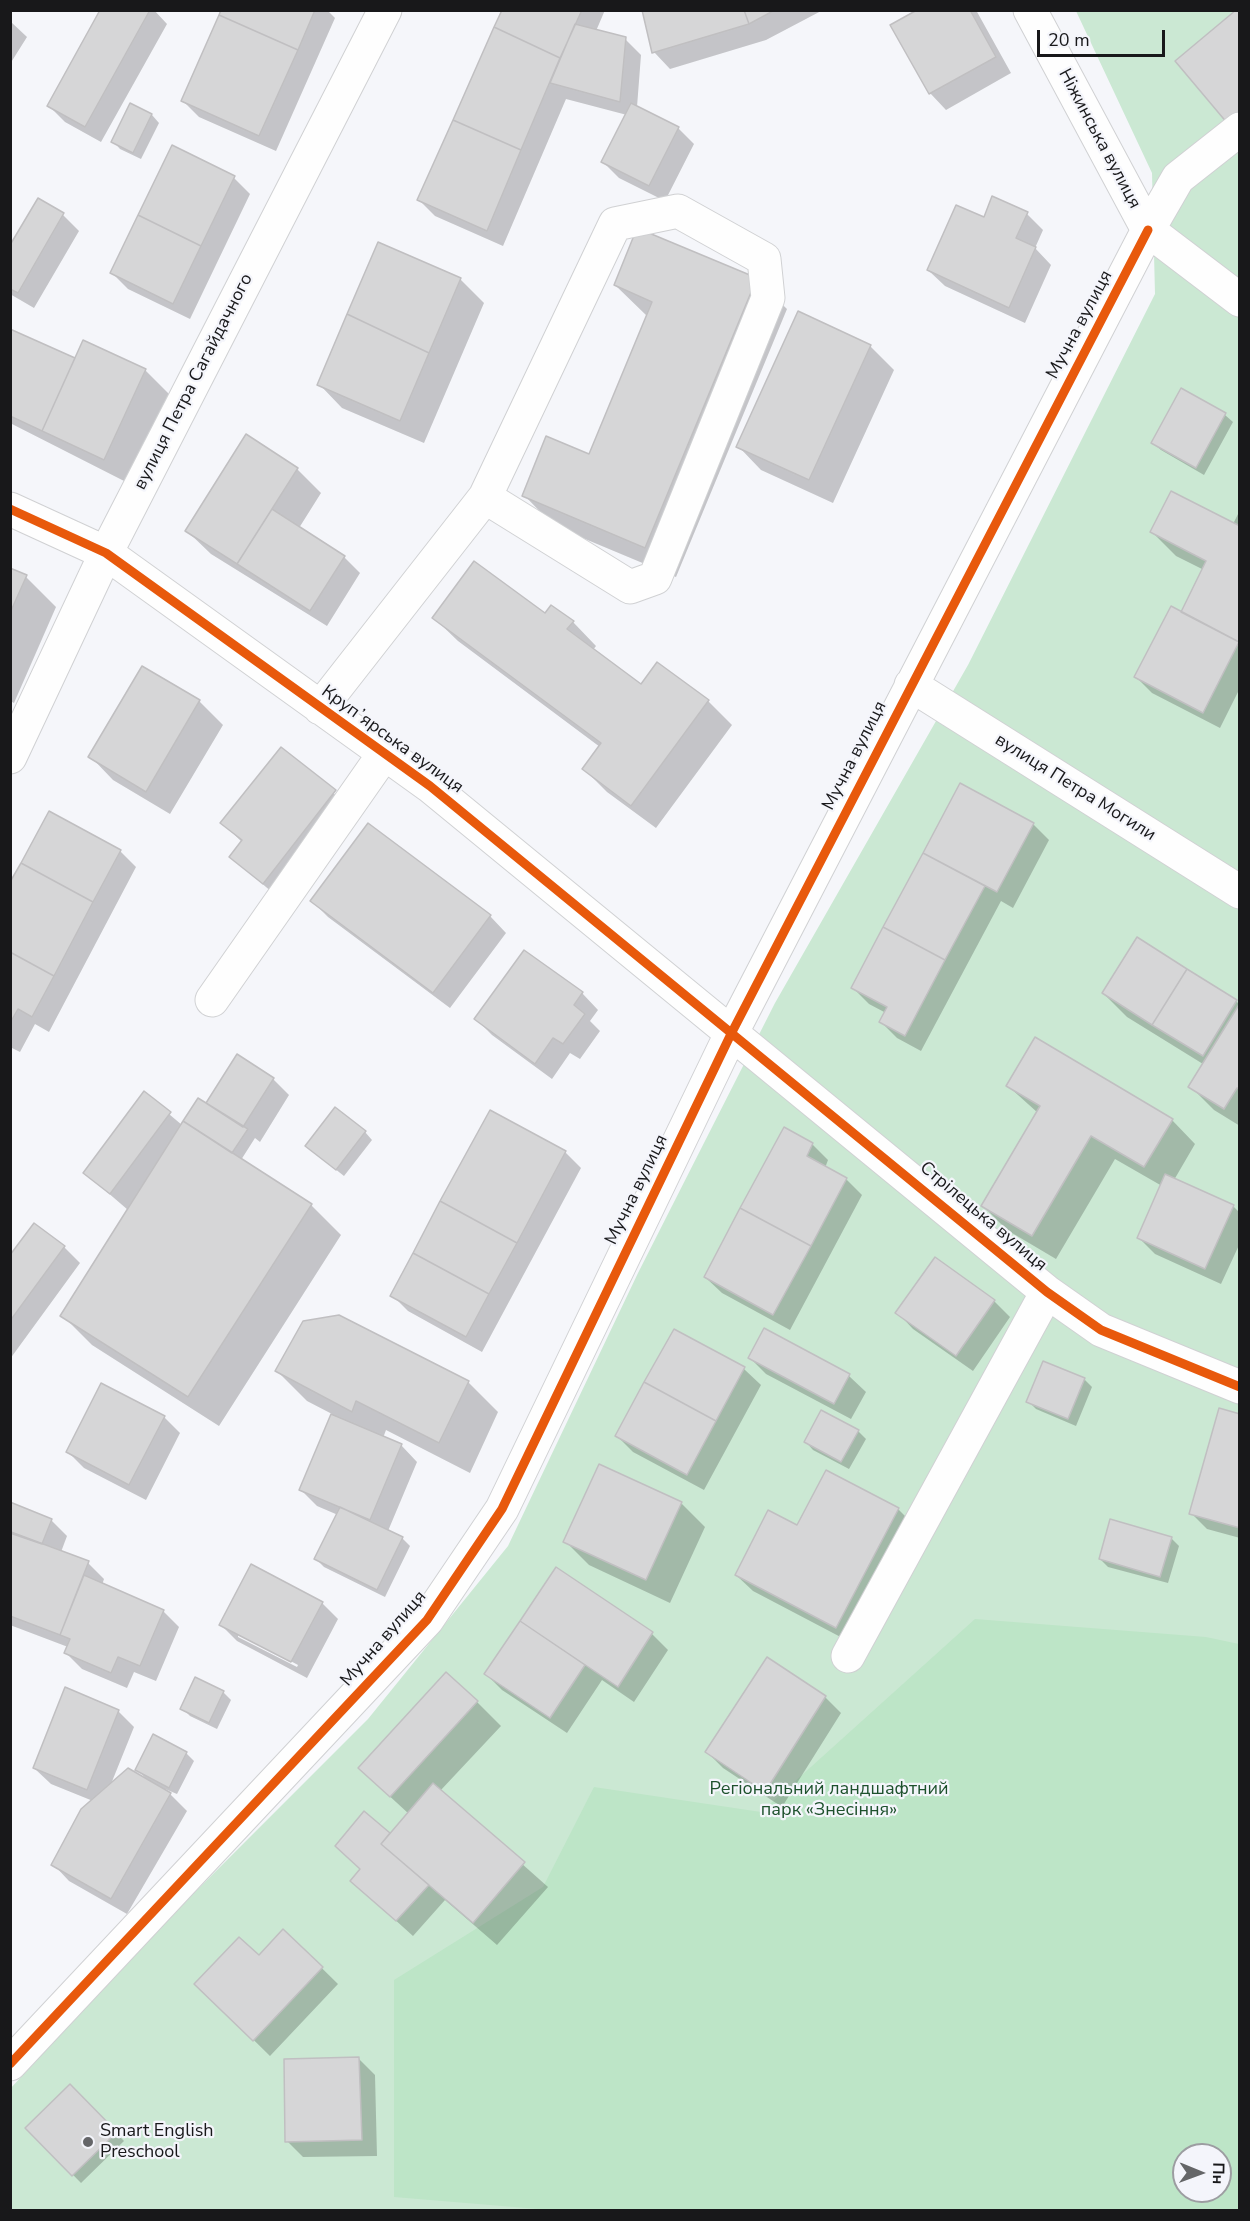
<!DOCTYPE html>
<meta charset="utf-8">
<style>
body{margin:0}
#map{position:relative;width:1250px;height:2221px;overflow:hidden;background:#f5f6fa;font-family:"Nunito Sans",sans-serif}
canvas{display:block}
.frame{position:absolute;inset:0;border:12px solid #18181a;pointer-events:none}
.north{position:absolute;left:1172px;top:2143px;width:60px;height:60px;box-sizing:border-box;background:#f4f5fb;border:2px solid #9c9da1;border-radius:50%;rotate:91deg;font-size:16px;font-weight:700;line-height:24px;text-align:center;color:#18181a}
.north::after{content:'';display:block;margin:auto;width:21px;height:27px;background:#656668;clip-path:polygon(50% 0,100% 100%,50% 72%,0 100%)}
.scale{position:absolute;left:1037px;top:30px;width:128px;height:27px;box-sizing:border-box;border:3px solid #18181a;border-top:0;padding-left:8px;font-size:18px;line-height:21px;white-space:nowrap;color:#18181a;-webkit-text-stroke:4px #f4f5fb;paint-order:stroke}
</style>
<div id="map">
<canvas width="1250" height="2221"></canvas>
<div class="frame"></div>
<div class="north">Пн</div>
<div class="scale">20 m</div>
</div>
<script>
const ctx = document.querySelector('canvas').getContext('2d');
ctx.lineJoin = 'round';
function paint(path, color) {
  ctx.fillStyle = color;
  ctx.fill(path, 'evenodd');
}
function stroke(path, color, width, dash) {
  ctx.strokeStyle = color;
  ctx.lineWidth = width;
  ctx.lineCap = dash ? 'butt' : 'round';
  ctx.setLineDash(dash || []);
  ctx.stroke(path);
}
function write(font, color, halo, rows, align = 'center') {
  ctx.font = font + ' "Nunito Sans",sans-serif';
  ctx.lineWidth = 4.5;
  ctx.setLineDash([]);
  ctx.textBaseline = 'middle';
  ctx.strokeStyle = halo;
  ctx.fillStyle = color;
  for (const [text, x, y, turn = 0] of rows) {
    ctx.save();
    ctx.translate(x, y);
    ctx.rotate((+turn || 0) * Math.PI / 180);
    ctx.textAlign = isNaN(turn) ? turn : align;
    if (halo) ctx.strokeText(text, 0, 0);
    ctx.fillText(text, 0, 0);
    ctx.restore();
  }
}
paint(new Path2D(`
 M1076,11H1239V2210H11L10,2089L153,1934L368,1719L508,1546L638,1273L775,1003L968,665L1155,294L1152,173ZM1184,2155H1220V2191H1184Z`), '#cbe8d3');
paint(new Path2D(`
 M975,1619L1206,1637L1239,1644V2210H550L394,2197V1980L543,1887L594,1787L761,1812ZM1184,2155H1220V2191H1184Z`), '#bde5c7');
paint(new Path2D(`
 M102,10H154L167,24L101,142L65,122L49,106Z
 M223,10H327L335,18L276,151L199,117L183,101Z
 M505,10H605L596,31L625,39L641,55L637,107L678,128L694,144L665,201L619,178L603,162L627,115L566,99L503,246L435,216L419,200Z
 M643,10H823L766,40L670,69L654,52Z
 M920,10H976L1011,73L946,110L930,93Z
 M10,21L27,37L10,64Z
 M131,105L152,115L159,123L141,159L120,149L113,141Z
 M172,147L234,178L250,194L190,319L128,289L112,273Z
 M1027,214L1043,230L1035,248L1051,265L1025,323L945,286L928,270L984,219Z
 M63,215L79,231L34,308L10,294V248Z
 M460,279L484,303L424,443L342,408L319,384Z
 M756,279L787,309L676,577L554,526L524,495L589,456L647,316L615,285Z
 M10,331L76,360L145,370L169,394L128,483L10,423Z
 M870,346L894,370L833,503L761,470L738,446Z
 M1182,390L1225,415L1233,422L1204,475L1161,450L1153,443Z
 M247,436L297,469L321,493L299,528L344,557L360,573L327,626L211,554L187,531Z
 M1240,510V688L1220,728L1152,693L1136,677L1181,614L1204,570L1176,556L1152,532L1233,524Z
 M10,570L26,577L56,607L14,703L10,701Z
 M546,615L573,622L596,646L593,650L642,686L658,664L708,701L732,725L656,828L607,792L584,769L600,747L458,641L434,618Z
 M199,701L223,725L170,814L113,780L90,756Z
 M281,749L351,808L280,899L231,857L242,842L222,823Z
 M960,785L1033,824L1049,840L1013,908L1001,901L921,1051L897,1038L881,1022L886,1013L869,1004L853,988Z
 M368,825L490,916L506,933L450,1008L328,917L312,901Z
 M120,851L136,867L49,1032L35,1024L20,1052L10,1047V885Z
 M582,993L598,1010L590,1021L600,1031L580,1059L570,1053L552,1079L492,1035L476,1019Z
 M1103,993L1236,1001L1240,1005V1126L1214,1110L1190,1086L1203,1064L1127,1017Z
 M273,1079L289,1095L260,1142L255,1138L241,1160L311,1205L341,1235L219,1426L92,1345L62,1315L128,1210L85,1173L144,1093L182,1125Z
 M1008,1086L1172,1120L1195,1144L1174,1180L1233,1206L1240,1213V1243L1221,1284L1155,1254L1139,1238L1162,1186L1115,1159L1056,1259L1007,1230L983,1206L1038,1113Z
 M365,1132L372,1140L344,1176L315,1153Z
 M812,1144L828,1160L825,1168L846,1179L862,1195L790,1330L722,1293L705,1277Z
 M565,1152L581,1168L482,1352L408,1311L392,1295Z
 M34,1225L64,1247L80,1263L10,1359V1257Z
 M994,1301L1010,1317L973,1371L913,1329L897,1312Z
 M765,1330L849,1376L866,1392L851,1419L766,1374L750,1358Z
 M674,1331L744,1369L761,1385L704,1490L633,1452L617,1436Z
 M277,1371L468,1382L498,1412L470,1473L386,1430L383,1438L401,1445L417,1462L388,1531L402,1538L410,1546L385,1597L324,1567L316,1559L338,1515L317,1506L301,1490L332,1414L307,1401Z
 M1084,1379L1092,1387L1076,1426L1036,1409L1028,1401Z
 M1240,1415V1538L1207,1529L1191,1513Z
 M164,1417L180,1433L146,1500L84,1468L68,1452Z
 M858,1431L866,1439L849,1469L813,1450L806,1442Z
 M681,1503L705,1527L670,1603L589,1565L565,1541Z
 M10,1504L51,1520L67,1536L61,1552L88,1563L104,1579L102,1585L163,1611L179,1627L156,1681L134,1672L127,1688L82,1669L66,1653L68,1647L10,1625Z
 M898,1509L914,1525L852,1643L753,1591L736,1575Z
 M1171,1538L1179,1546L1168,1583L1108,1567L1100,1559Z
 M557,1569L652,1634L668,1650L634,1702L602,1680L567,1733L502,1690L486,1674Z
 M322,1603L338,1619L307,1678L237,1641L221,1625ZM238,1633L298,1665L297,1667L238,1637Z
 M767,1659L825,1697L841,1713L782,1807L723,1768L707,1752Z
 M223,1692L231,1700L217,1729L190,1716L182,1708Z
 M477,1702L501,1726L440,1791L548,1887L497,1945L445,1900L413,1936L352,1881L361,1870L365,1813L390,1836L409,1814L384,1791Z
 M118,1711L134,1727L111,1784L147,1780L137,1769L186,1753L194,1761L177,1794L165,1789L187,1811L127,1914L69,1881L53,1864L93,1801L51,1784L34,1768Z
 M284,1931L338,1984L270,2056L213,2000Z
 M359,2059L375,2075L377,2156L303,2157L287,2141Z
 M70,2086L124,2141L81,2183L27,2128Z`), '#0003');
const building = new Path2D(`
 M100,10H150L85,127L47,106Z
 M221,10H315L298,50L219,15Z
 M502,10H582L560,58L494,27Z
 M642,10H744L749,24L652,53Z
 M744,10H775L749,24Z
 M917,10H970L996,57L929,94L890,25Z
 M1236,10H1240V114L1228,124L1175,61Z
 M219,15L298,50L259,136L181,101Z
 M575,24L626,37L620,102L550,83Z
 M494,27L560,58L521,150L453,120Z
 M130,103L152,114L133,153L111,142Z
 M631,103L679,127L649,186L601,162Z
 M453,120L521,150L487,231L417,200Z
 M172,145L235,176L201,246L138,215Z
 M992,196L1028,212L1016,238L1036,247L1009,308L927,270L956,205L984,217Z
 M38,198L64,213L18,293L10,289V245Z
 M138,215L201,246L173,304L110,273Z
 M637,228L757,278L645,548L522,496L546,436L589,454L652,302L614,285Z
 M378,242L461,278L429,353L347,314Z
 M798,311L871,345L809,480L736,447Z
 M347,314L429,353L400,421L317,385Z
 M10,329L75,358L42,431L10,416Z
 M83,340L146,369L104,460L42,431Z
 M1181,388L1226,413L1196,468L1151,443Z
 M246,434L298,468L237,564L185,531Z
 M1171,491L1240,526L1239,642L1181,612L1206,561L1150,532Z
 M272,509L345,556L310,611L237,564Z
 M474,561L545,613L551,605L574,621L567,629L641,684L657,662L709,700L631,806L582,769L601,743L432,618Z
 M10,568L27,575L10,613Z
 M1171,606L1239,642L1203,713L1134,677Z
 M142,666L200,700L146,792L88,757Z
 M281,747L336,790L263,884L229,857L242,840L220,823Z
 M960,783L1034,823L997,892L923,853Z
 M49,811L121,850L93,902L21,863Z
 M368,823L491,915L433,993L310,901Z
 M923,853L985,886L945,960L883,927Z
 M21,863L93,902L54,976L10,952V882Z
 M883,927L945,960L905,1036L879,1022L887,1007L851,988Z
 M1137,937L1187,969L1152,1025L1102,993Z
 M524,950L583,992L574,1005L585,1014L563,1044L553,1038L535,1064L474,1019Z
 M10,952L54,976L32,1017L18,1009L10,1023Z
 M1187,969L1237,1000L1203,1056L1152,1025Z
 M1240,1003V1089L1237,1088L1224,1109L1188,1087Z
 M1035,1037L1173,1119L1144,1167L1091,1136L1032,1236L981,1206L1040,1106L1006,1086Z
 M237,1054L274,1078L243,1127L206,1103Z
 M144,1091L171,1112L110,1194L83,1173Z
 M198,1098L248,1129L232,1153L183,1121Z
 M335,1107L366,1131L336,1170L305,1146Z
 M490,1110L566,1151L517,1243L440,1201Z
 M183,1121L312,1204L188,1397L60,1316Z
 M784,1127L813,1143L807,1156L847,1178L811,1246L740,1208Z
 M1165,1174L1234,1205L1205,1269L1137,1238Z
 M440,1201L517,1243L489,1294L413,1253Z
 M740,1208L811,1246L773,1315L704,1277Z
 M34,1223L65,1246L10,1321V1255Z
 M413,1253L489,1294L466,1337L390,1296Z
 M935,1257L995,1300L956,1356L895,1313Z
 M339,1315L469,1381L439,1443L356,1401L352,1412L275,1371L303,1321Z
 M764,1328L850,1374L834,1404L748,1358Z
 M674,1329L745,1367L716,1421L644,1382Z
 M1043,1361L1085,1378L1068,1419L1026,1402Z
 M644,1382L716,1421L687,1475L615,1436Z
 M101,1383L165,1416L129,1485L66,1452Z
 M1219,1408L1240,1414V1528L1189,1514Z
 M821,1410L859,1430L841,1462L804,1442Z
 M331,1414L402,1444L370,1520L299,1490Z
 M599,1464L682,1502L646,1580L563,1542Z
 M826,1470L899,1508L836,1628L735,1575L768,1510L797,1525Z
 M10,1502L52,1519L42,1544L10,1533Z
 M340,1507L403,1537L377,1590L314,1559Z
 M1110,1519L1172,1537L1160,1577L1099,1559Z
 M11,1532L89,1561L60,1635L10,1616Z
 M251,1564L323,1602L291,1662L219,1625Z
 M556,1567L653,1632L618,1687L520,1621Z
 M84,1575L164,1610L140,1666L118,1657L111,1673L64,1653L70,1639L60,1635Z
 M520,1621L585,1665L550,1718L484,1674Z
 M767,1657L826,1696L765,1792L705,1752Z
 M446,1672L478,1701L390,1797L358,1768Z
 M195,1677L224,1691L209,1723L180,1709Z
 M65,1687L119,1710L87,1790L33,1768Z
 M153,1734L187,1752L169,1788L135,1770Z
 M128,1768L171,1793L111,1899L51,1865L81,1809Z
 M433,1783L525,1862L473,1923L381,1844Z
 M364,1811L390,1833L381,1844L429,1885L396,1921L350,1881L360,1869L335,1846Z
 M283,1929L323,1967L253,2041L194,1984L239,1937L259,1955Z
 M359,2057L362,2140L285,2142L284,2059Z
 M70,2084L117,2132L72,2176L25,2128Z`);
paint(building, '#d6d6d7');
stroke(building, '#c0bfc1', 1.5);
const minor = new Path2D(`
 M1030,10L1148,230L1240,300
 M10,509L106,553L430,786L1047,1292L1101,1330L1240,1387
 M911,685L1240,892
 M320,708L485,497L615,224L678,211L764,259L768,298L655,578L630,587L485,497
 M10,757L106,553L385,10
 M212,1000L384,754
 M848,1656L1047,1292
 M10,2064L427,1620L502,1509L731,1034L1148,230L1178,178L1240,129`);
stroke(minor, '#d0d1d3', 35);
stroke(minor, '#fefefe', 33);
stroke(new Path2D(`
 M10,509L106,553L430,786L1047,1292L1101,1330L1240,1387
 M10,2064L427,1620L502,1509L731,1034L1148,230`), '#e8590c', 9);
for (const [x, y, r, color] of [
 [88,2142,6,"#656668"]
]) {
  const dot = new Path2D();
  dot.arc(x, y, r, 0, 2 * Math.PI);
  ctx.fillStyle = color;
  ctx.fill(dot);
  stroke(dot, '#f4f5fb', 2);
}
write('18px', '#18181a', '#f4f5fb', [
 ["Ніжинська вулиця",1099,139,62],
 ["Мучна вулиця",1080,325,-62],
 ["вулиця Петра Сагайдачного",194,382,-63],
 ["Крупʼярська вулиця",392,740,36],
 ["Мучна вулиця",855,756,-63],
 ["вулиця Петра Могили",1075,788,32],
 ["Мучна вулиця",637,1190,-64],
 ["Стрілецька вулиця",983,1217,40],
 ["Мучна вулиця",384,1639,-49]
]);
write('18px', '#1d512c', '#f4f5fb', [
 ["Регіональний ландшафтний",829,1790],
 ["парк «Знесіння»",829,1811]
]);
write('18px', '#18181a', '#f4f5fb', [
 ["Smart English",100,2132],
 ["Preschool",100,2153]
], 'left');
</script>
